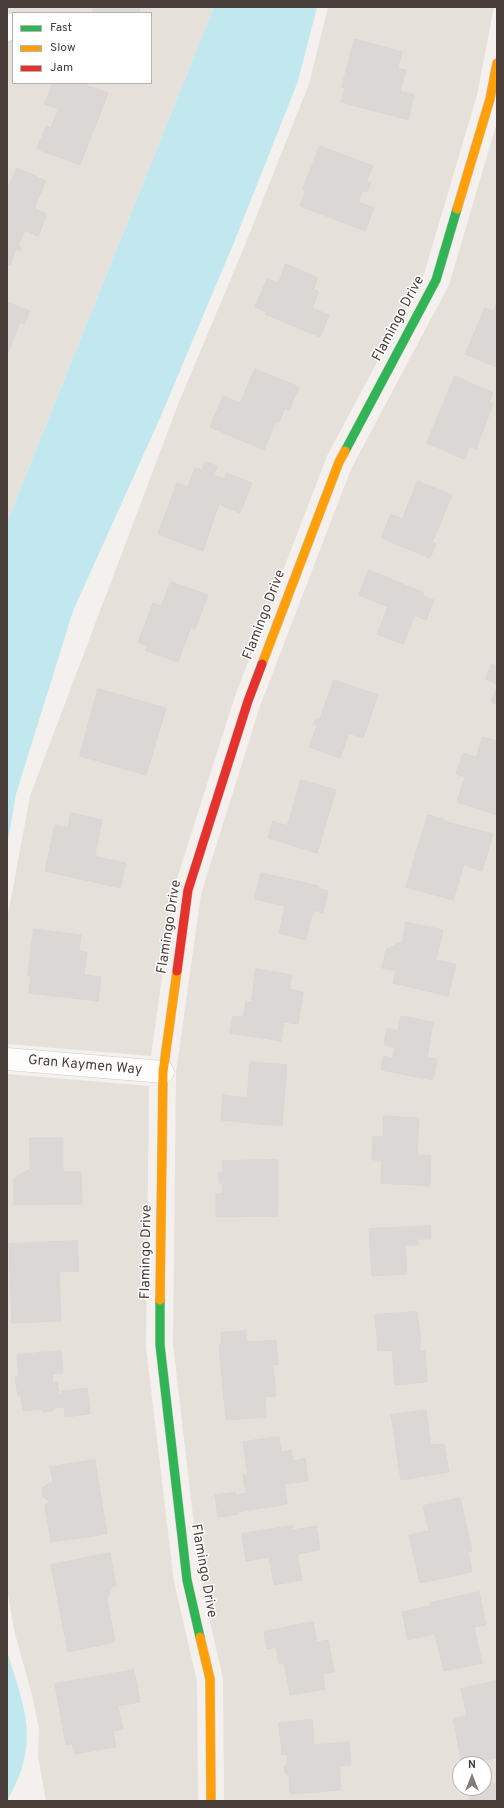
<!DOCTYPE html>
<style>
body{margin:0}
#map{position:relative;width:504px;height:1808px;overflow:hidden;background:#f3f0ed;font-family:Overpass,sans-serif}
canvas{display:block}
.frame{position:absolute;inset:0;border:8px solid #493e39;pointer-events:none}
.legend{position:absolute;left:12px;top:12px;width:140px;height:72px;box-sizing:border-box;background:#fff;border:1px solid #b6b2b0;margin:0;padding:5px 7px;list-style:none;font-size:12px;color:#493e39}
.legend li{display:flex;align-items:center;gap:8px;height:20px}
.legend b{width:20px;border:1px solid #b6b2b0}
.north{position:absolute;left:452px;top:1756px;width:40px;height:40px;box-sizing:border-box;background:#fff;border:1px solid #b6b2b0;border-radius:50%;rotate:0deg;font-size:11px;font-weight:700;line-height:16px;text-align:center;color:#493e39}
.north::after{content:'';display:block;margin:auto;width:14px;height:18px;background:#847c78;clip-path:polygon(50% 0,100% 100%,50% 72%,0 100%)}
</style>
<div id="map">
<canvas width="504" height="1808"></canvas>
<div class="frame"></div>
<ul class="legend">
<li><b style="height:5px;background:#30b455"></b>Fast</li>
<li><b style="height:5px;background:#ff9f0a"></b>Slow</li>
<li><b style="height:5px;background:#e5322d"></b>Jam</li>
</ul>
<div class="north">N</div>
</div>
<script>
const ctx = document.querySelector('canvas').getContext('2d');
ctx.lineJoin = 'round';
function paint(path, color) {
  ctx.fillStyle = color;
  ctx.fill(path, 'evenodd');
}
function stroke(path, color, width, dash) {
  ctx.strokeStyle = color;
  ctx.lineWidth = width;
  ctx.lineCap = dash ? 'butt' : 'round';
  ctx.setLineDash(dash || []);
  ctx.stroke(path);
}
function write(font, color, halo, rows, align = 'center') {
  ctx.font = font + ' Overpass,sans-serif';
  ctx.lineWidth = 3;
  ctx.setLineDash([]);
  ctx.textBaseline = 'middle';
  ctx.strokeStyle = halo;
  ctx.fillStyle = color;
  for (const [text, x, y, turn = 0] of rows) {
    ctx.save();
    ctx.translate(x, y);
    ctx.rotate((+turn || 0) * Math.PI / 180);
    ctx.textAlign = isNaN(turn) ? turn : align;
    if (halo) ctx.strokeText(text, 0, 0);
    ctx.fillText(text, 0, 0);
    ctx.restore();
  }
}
paint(new Path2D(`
 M7,7H214L7,522ZM13,13H151V83H13Z
 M328,7H494L477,95L424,274L327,456L235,696L175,885L151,1056L7,1044V920L30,796L179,402L245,245L309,84Z
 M497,122V1801H224L223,1679L200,1577L173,1344L176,1073L201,894L260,706L351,469L449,285ZM460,1764H484V1788H460Z
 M7,1074L149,1086L146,1347L174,1582L197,1681L198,1801H46L38,1756L39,1730L33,1699L14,1630L7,1589Z`), '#e6e0db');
paint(new Path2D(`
 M214,7H317L298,81L235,240L160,418L73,611L16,794L7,847V522Z
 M7,1651C25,1711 41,1742 7,1801Z`), '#c0e8ee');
const building = new Path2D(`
 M94,7H140L139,13H93Z
 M355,39L402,52L398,68L406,70L400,91L414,95L408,120L341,102L345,88L342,87Z
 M53,83H81L108,93L80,165L37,149L46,126L51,128L58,109L45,104Z
 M320,146L373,166L366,182L371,183L367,192L363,190L358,202L374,208L365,231L300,206L306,191L303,189Z
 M17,168L46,181L34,208L47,214L38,236L25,230L18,245L21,247L20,251L16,249L10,265L7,264V191Z
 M286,264L318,278L313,289L319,292L312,308L329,315L320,337L265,314L266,312L255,307L267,279L278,283Z
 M7,302L30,311L24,324L20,322L7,355Z
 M497,302V367L465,354L485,308L493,311Z
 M255,369L299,387L289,410L285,408L279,422L276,421L264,450L210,427L223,396L240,403Z
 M455,376L493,393L489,402L493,404L476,449L470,446L464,459L427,443Z
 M205,462L217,466L214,475L224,479L226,473L252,483L240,513L219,504L203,551L158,534L177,483L188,487L195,468L202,470Z
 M418,481L452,495L432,543L436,544L430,558L381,538L391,514L402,519Z
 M369,570L424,593L423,596L434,600L426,620L415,615L403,644L377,634L388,607L359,595Z
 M171,582L208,595L195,629L191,627L178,662L145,650L147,646L138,642L153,603L161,606Z
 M492,664L497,667V684L486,679Z
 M334,680L378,695L363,738L349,733L340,758L309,747L317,725L314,724L316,719L319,720Z
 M497,688V705L491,702Z
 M98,689L166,708L146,775L80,756Z
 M483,737L497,741V815L457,802L465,777L456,774L463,753L476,757Z
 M301,780L336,790L317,853L268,838L273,821L287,826Z
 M71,813L102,820L95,854L97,857L126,863L120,888L45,871L55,825L68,828Z
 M428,815L444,819L443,821L493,834L482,871L464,865L453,900L406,887Z
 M261,873L319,886L318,889L328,891L323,913L313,910L306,940L279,933L285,906L255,899Z
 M406,922L443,930L436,960L456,964L448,996L393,983L396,971L382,968L386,950L398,943L402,944Z
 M34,929L81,935L79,951L87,952L84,975L101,977L98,1001L29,993L31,976H28Z
 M256,969L292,975L289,989L303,992L298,1024L284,1022L281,1041L230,1033L233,1016L243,1017L246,1001L251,1002Z
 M401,1016L433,1022L427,1058L437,1059L433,1080L381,1070L384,1056L393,1058L395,1047L384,1045L387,1028L398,1031Z
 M250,1062L287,1065L282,1126L221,1120L223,1095L247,1098Z
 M384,1116L419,1118L417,1155H431L430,1186L381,1183L382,1160H372L373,1136L383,1137Z
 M30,1138H63V1172H81L82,1204L14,1205V1178L30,1169Z
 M278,1160V1216L216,1217V1194H223V1183H219V1172H223V1161Z
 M430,1226L431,1239H418V1245L405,1246L407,1274L372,1276L369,1229Z
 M77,1241L79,1271L59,1272L61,1321L12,1323L9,1244Z
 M417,1312L421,1342H419L420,1351H425L427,1382L395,1385L392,1350L378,1351L375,1315Z
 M246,1331L247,1342L276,1340L278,1364L273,1365L276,1396L265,1397L266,1417L226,1420L219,1345H222L221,1333Z
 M61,1351L63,1373L52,1374L53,1383L57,1382L59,1395H62V1391L87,1388L90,1414L65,1417L64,1407L55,1408L52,1411L44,1412L40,1409L23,1411L21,1396H18L15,1377L19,1376L17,1355Z
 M426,1410L431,1445L444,1444L449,1472L401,1480L391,1415Z
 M279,1437L281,1452L291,1450L293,1461L305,1458L308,1481L284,1484L287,1504L238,1512L239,1514L218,1517L215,1495L235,1492L236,1495L246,1493L243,1475H248L243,1442Z
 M95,1460L107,1534L51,1542L45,1506L49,1501L43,1497L42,1489L46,1485L53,1483L50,1467Z
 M460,1498L472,1551L468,1552L472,1572L420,1583L409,1535L429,1531L423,1506Z
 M292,1526L293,1530L316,1526L320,1550L297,1554L302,1580L274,1585L269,1557L246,1561L242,1534Z
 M110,1553L116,1586L112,1587L107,1599L115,1642L68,1652L51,1565Z
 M479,1592L486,1625L474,1627L482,1663L444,1671L435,1634L408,1640L402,1612L431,1606L430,1603Z
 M313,1622L317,1642L328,1640L334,1672L323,1674L325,1689L290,1695L284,1663L279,1664L276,1647L267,1649L264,1632Z
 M134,1670L140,1702L118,1706L123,1729L113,1731L116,1747L74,1754L72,1744L66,1745L55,1684Z
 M497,1681V1758L462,1764L453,1718L467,1716L461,1689Z
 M312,1720L314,1745L349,1742L351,1765L339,1766L341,1790L290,1794L289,1776L285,1773L284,1767L288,1764L287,1754L282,1755L279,1723Z
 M497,1783V1801H470L468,1788H484V1785Z`);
paint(building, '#dbd7d4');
stroke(building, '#dbd6d3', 1);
const street = new Path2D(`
 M7,24V30
 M7,1059L163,1072`);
const fast = new Path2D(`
 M345,451L436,280L457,209
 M160,1300V1345L187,1580L200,1637`);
const slow = new Path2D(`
 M457,209L490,99L497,63
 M262,664L339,462L345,451
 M160,1300L163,1072L177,971
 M200,1637L210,1679L211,1801`);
const jam = new Path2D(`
 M177,971L188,890L248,701L262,664`);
stroke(street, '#cfccc9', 23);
stroke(fast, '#d3ccc5', 10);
stroke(slow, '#d3ccc5', 10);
stroke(jam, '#d3ccc5', 10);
stroke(street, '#fdfdfc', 22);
stroke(fast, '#30b455', 9);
stroke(slow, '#ff9f0a', 9);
stroke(jam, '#e5322d', 9);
write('14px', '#493e39', '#fff', [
 ["Flamingo Drive",399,319,-62],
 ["Flamingo Drive",265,615,-69],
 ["Flamingo Drive",170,927,-81],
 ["Gran Kaymen Way",85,1066,5],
 ["Flamingo Drive",147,1252,-89],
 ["Flamingo Drive",203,1571,80]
]);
</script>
